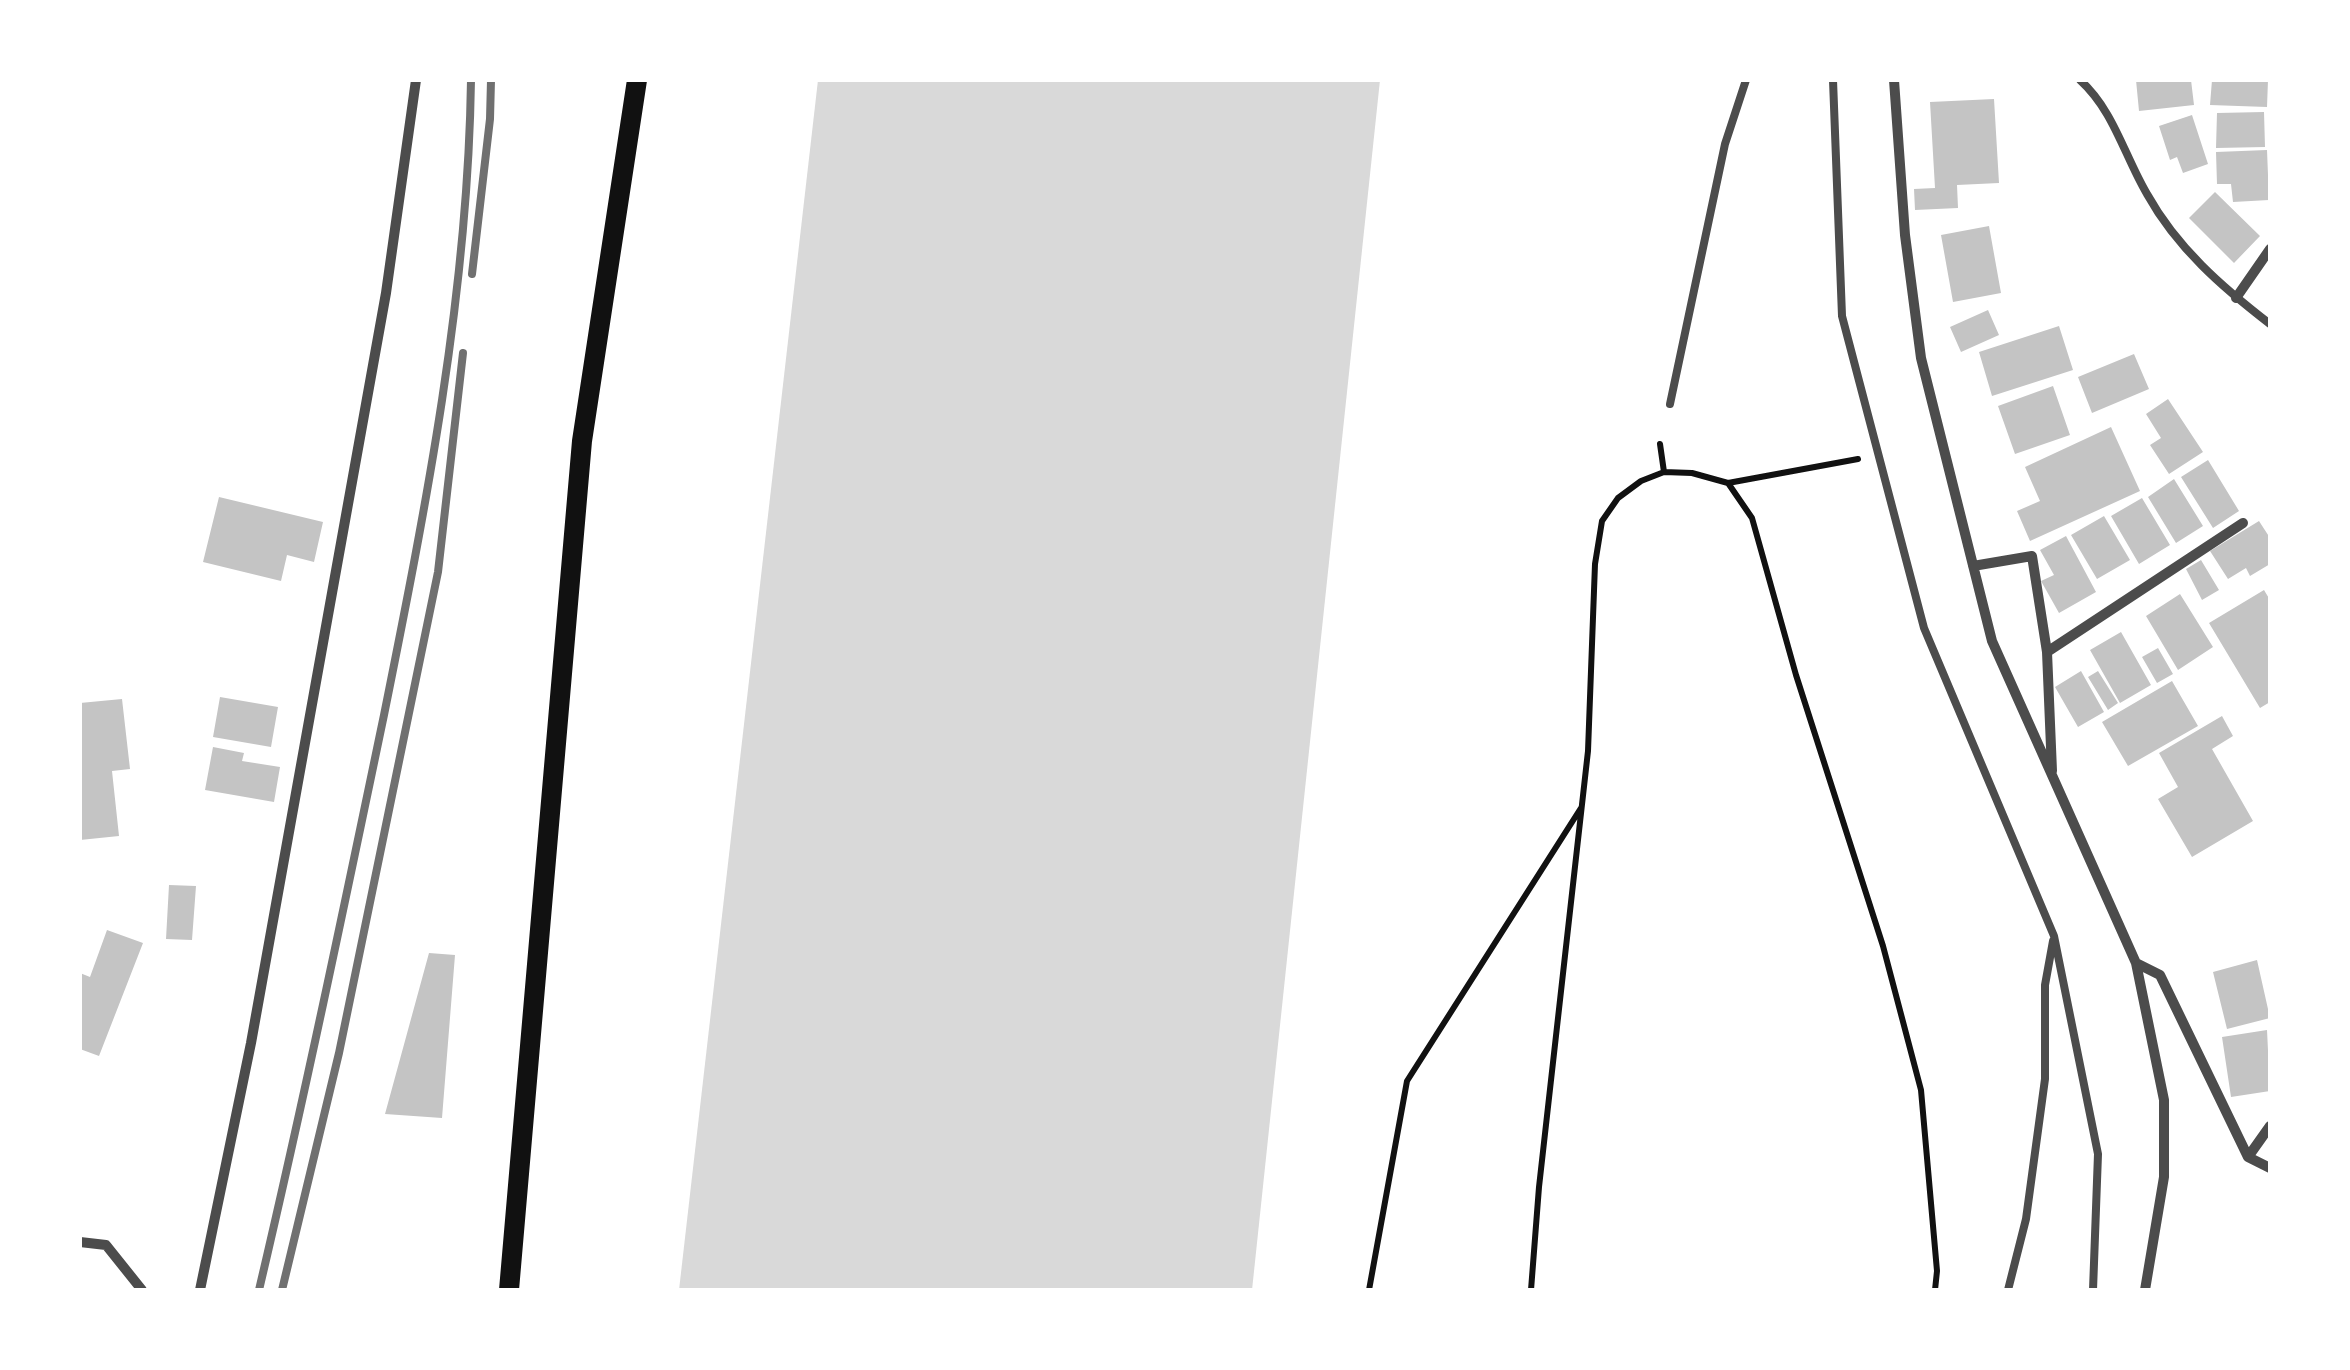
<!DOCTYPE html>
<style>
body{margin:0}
#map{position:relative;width:2350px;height:1370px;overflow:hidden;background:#fff;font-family:Quicksand,sans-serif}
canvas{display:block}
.frame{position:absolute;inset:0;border:82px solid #fff;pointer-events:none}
</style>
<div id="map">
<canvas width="2350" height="1370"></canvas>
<div class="frame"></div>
</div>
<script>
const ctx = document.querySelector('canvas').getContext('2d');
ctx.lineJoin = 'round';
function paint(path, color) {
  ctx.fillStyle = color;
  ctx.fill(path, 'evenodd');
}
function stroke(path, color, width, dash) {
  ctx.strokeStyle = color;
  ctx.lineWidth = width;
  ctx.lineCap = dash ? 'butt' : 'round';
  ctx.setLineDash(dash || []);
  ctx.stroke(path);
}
paint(new Path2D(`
 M818,80H1380L1252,1290H679Z`), '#d9d9d9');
paint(new Path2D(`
 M2136,80H2191L2194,105L2139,111Z
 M2212,80H2268L2267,107L2210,105Z
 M1994,99L1999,183L1957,185L1958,208L1915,210L1914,189L1935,188L1930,102Z
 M2264,112L2265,147L2216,148L2217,113Z
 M2192,115L2208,164L2183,173L2177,157L2170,160L2159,126Z
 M2267,150L2269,200L2233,202L2231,184H2217L2216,152Z
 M2215,192L2260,236L2234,263L2189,218Z
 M1989,226L2001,293L1953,302L1941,235Z
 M1988,310L1999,335L1961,352L1950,327Z
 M2059,326L2073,370L1992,396L1979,352Z
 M2134,354L2149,389L2092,413L2078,377Z
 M2053,386L2070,435L2015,454L1998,406Z
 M2168,399L2203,452L2169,474L2150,445L2161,438L2146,414Z
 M2111,427L2140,491L2030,541L2017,511L2040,501L2025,467Z
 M2208,460L2239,511L2213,528L2181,477Z
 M2174,479L2203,526L2176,543L2148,497Z
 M219,497L323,522L314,562L287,555L281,581L203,562Z
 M2142,498L2170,545L2139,564L2111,516Z
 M2104,516L2130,560L2097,579L2071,535Z
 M2259,521L2270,538V564L2250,576L2246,568L2228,579L2210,551Z
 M2066,536L2096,592L2059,613L2041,581L2054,575L2040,550Z
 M2201,560L2219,590L2202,600L2186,569Z
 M2264,590L2270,600V702L2260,708L2209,623Z
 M2180,594L2213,647L2178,670L2146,616Z
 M2121,632L2151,685L2120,703L2090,650Z
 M2158,648L2173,674L2157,683L2142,657Z
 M2081,671L2104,712L2078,727L2055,687Z
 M2098,671L2118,703L2108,710L2088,677Z
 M2172,681L2198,726L2128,766L2102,722Z
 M220,697L278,707L271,747L213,737Z
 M122,699L130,769L112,771L119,836L80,840V703Z
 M2222,716L2233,736L2212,749L2253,821L2192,857L2158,799L2178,787L2159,753Z
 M213,747L244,753L242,761L280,767L274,802L205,790Z
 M169,885L196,886L192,940L166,939Z
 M107,930L143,943L99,1056L80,1049V973L90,977Z
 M429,953L455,955L442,1118L385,1114Z
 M2257,960L2270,1018L2227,1029L2213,972Z
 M2267,1030L2270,1091L2231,1097L2222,1037Z`), '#c4c4c4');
stroke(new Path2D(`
 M1660,444L1664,472
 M1728,483L1858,459
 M1369,1290L1407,1081L1581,808
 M1531,1290L1539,1187L1588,751L1595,564L1602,521L1618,498L1641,481L1664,472L1692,473L1728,483L1752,518L1796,675L1883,946L1921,1090L1937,1271L1935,1290`), '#111', 6);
stroke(new Path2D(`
 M1833,80L1842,316L1924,628L2054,936L2098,1154L2093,1290
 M2080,80C2114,111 2124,155 2147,194C2177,248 2222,287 2270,324
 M1670,404L1725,144L1746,80
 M2008,1290L2026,1219L2045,1079V985L2053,941`), '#4c4c4c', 8);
stroke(new Path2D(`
 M1894,80L1905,235L1921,358L1992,641L2136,963L2164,1100V1177L2145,1290
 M2236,298L2270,249
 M1973,566L2032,556L2047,652L2052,771
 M2047,652L2243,523
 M2136,963L2160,975L2248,1157L2270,1168
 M2248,1157L2270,1126
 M80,1242L106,1245L142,1290
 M200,1290L251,1043L386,293L416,80`), '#4c4c4c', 10);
stroke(new Path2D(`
 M509,1290L582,441L637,80`), '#111', 20);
stroke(new Path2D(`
 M472,274L490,119L491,80
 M259,1290C304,1099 344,907 384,715C426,506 468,294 471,80
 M282,1290L339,1053L438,572L463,353`), '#707070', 8);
</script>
